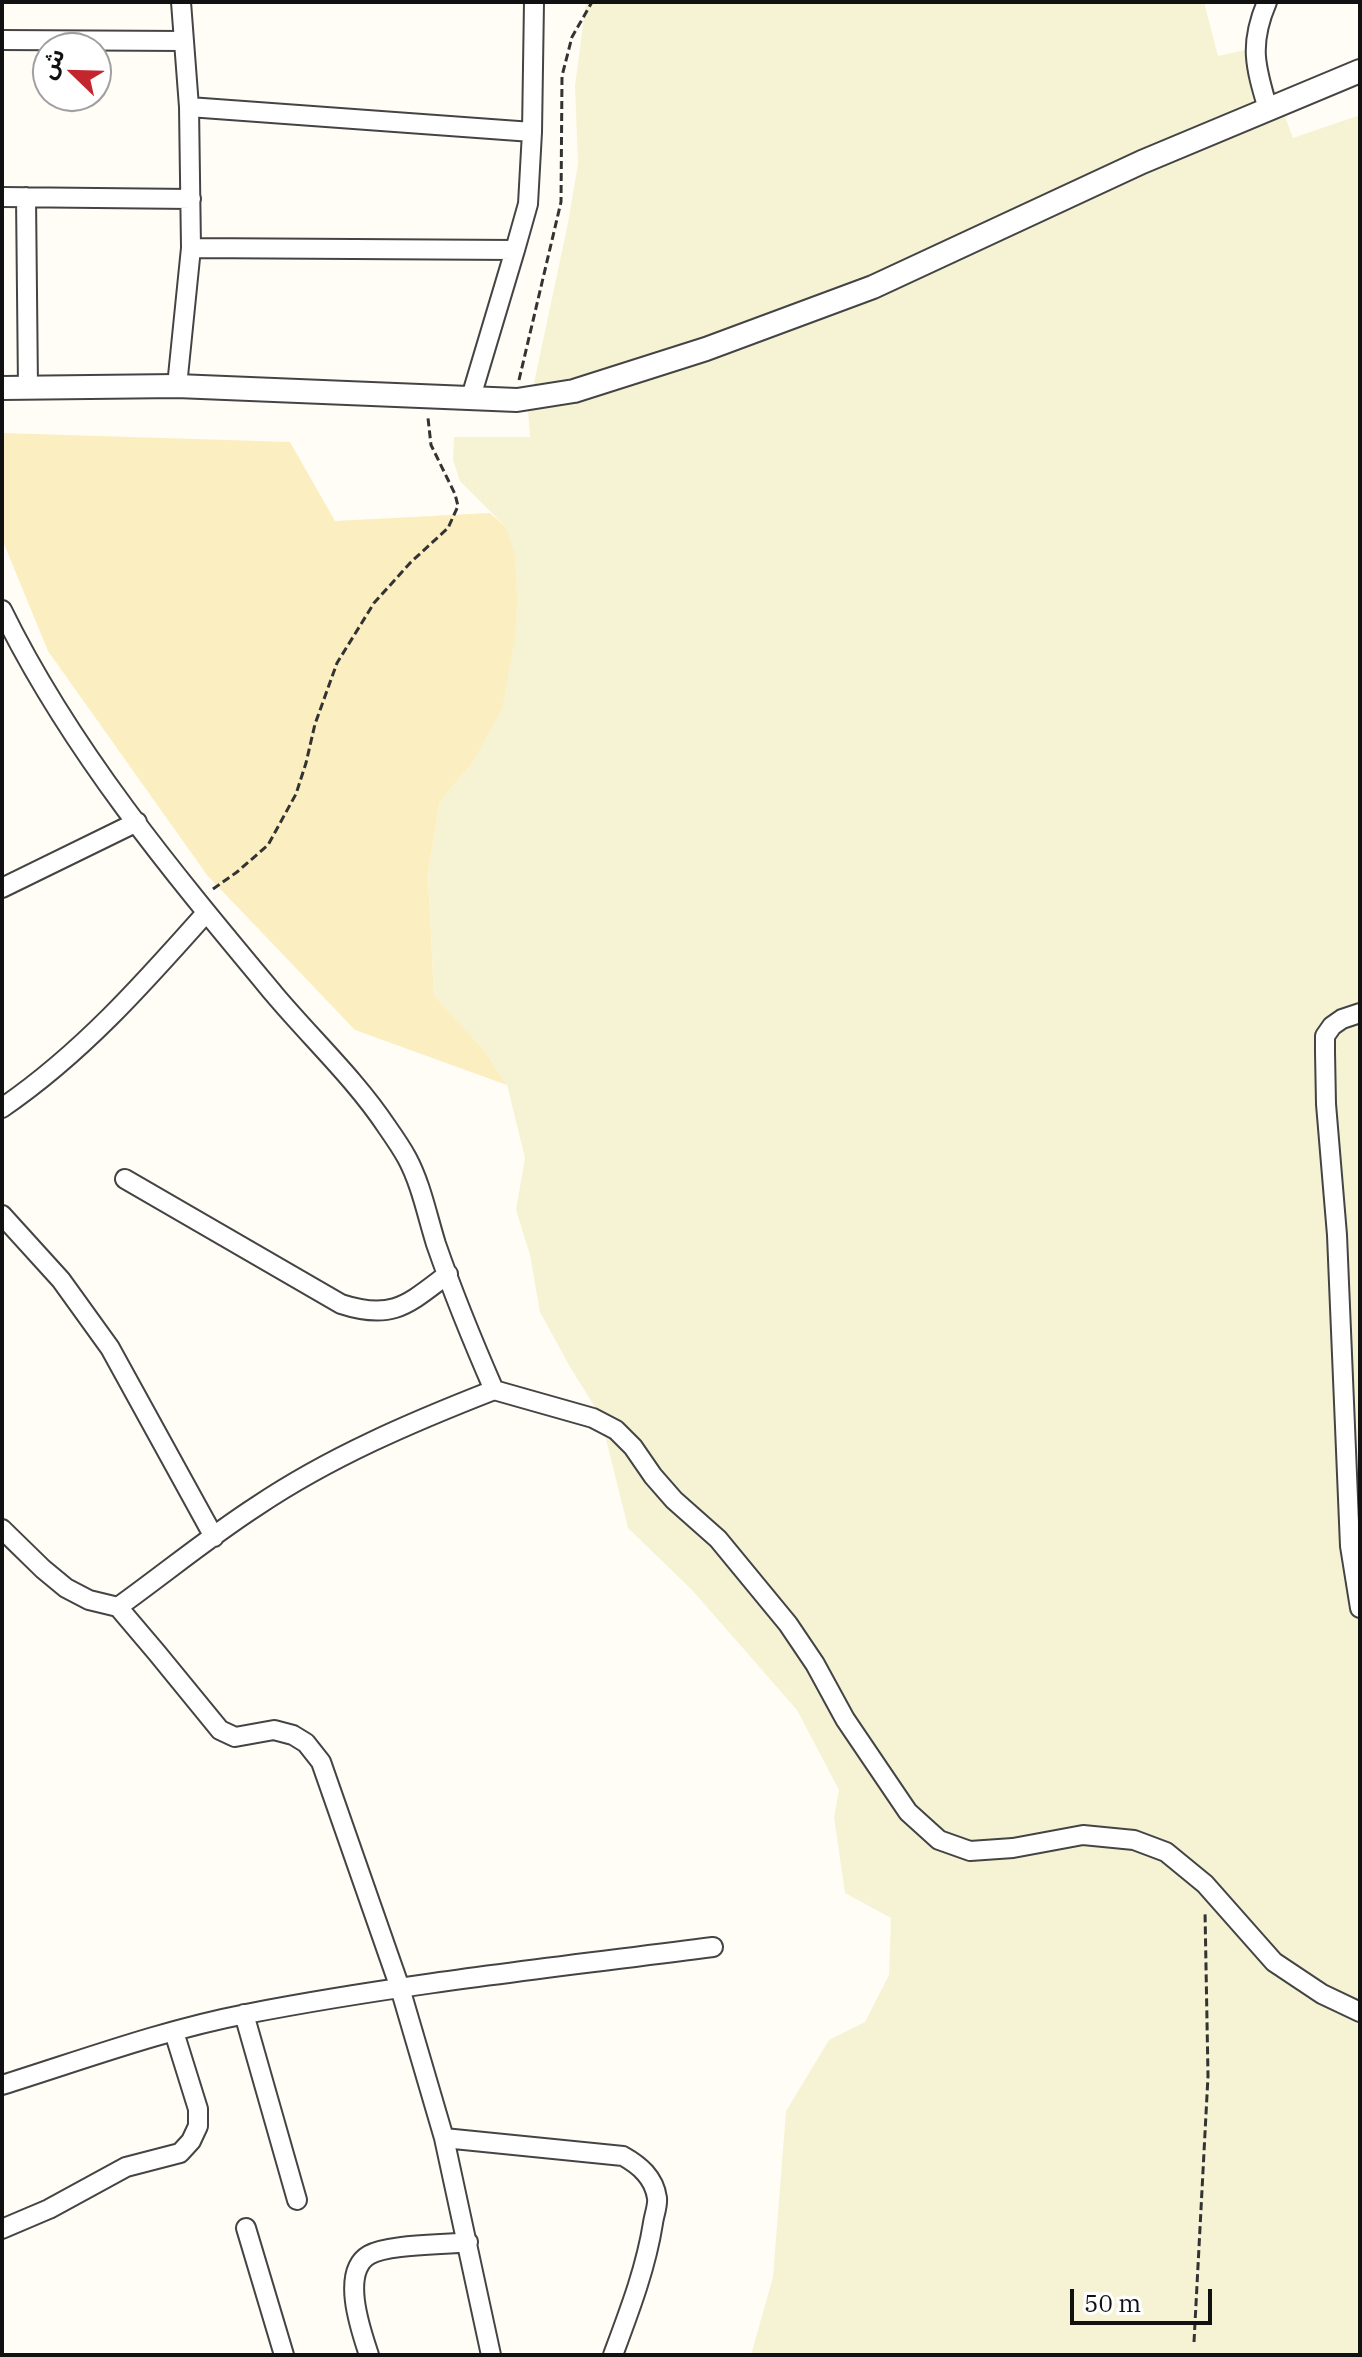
<!DOCTYPE html>
<meta charset="utf-8">
<style>
body{margin:0}
#map{position:relative;width:1362px;height:2357px;overflow:hidden;background:#fffdf5;font-family:"IBM Plex Serif","Noto Sans Arabic",serif}
canvas{display:block}
.frame{position:absolute;inset:0;border:4px solid #111;pointer-events:none}
.north{position:absolute;left:32px;top:32px;width:80px;height:80px;box-sizing:border-box;background:#fff;border:2px solid #a0a0a0;border-radius:50%;rotate:293deg;font-size:22px;font-weight:700;line-height:32px;text-align:center;color:#111}
.north::after{content:'';display:block;margin:auto;width:28px;height:36px;background:#c4262e;clip-path:polygon(50% 0,100% 100%,50% 72%,0 100%)}
.scale{position:absolute;left:1070px;top:2289px;width:142px;height:36px;box-sizing:border-box;border:4px solid #111;border-top:0;padding-left:10px;font-size:24px;line-height:28px;white-space:nowrap;color:#111;-webkit-text-stroke:6px #fff;paint-order:stroke}
</style>
<div id="map">
<canvas width="1362" height="2357"></canvas>
<div class="frame"></div>
<div class="north">ش</div>
<div class="scale">50 m</div>
</div>
<script>
const ctx = document.querySelector('canvas').getContext('2d');
ctx.lineJoin = 'round';
function paint(path, color) {
  ctx.fillStyle = color;
  ctx.fill(path, 'evenodd');
}
function stroke(path, color, width, dash) {
  ctx.strokeStyle = color;
  ctx.lineWidth = width;
  ctx.lineCap = dash ? 'butt' : 'round';
  ctx.setLineDash(dash || []);
  ctx.stroke(path);
}
paint(new Path2D(`
 M586,2H1204L1218,56L1259,47L1293,138L1360,115V2355H751L773,2277L786,2111L829,2040L865,2022L889,1975L891,1918L845,1893L834,1817L839,1790L797,1710L692,1590L628,1528L600,1415L570,1367L540,1312L530,1255L516,1210L525,1158L507,1085L485,1051L434,995L428,874L440,802L472,763L506,527L460,481L453,460L454,437H530L528,411L568,223L578,164L575,86Z`), '#f6f3d4');
paint(new Path2D(`
 M2,433L290,442L335,521L490,513L506,527L515,555L517,600L515,638L502,709L472,763L440,802L428,874L434,995L485,1051L507,1085L355,1030L207,875L48,651L2,539Z`), '#fbeec1');
const minor = new Path2D(`
 M1267,2C1249,44 1255,66 1268,109
 M2,40L184,41
 M189,107L532,132
 M2,197L191,199
 M26,197L28,388
 M191,248L515,250L528,204L532,132L534,2
 M177,386L191,248L189,107L181,2
 M471,397L515,250
 M2,610C71,751 174,874 274,994C311,1038 356,1080 387,1127C394,1137 401,1147 407,1158C421,1184 427,1215 436,1244C453,1293 473,1342 494,1390L593,1418L616,1430L633,1447L653,1476L674,1500L718,1539L788,1624L815,1664L845,1719L908,1812L939,1840L970,1851L1013,1848L1083,1835L1134,1840L1166,1852L1205,1884L1274,1962L1322,1994L1360,2012
 M2,888L137,822
 M1360,1013L1342,1019L1332,1026L1325,1036V1052L1326,1104L1337,1235L1350,1546L1360,1608
 M2,1108C81,1054 143,984 206,913
 M125,1179L341,1304C393,1321 408,1304 448,1274
 M2,1215L61,1280L110,1348L214,1537
 M2,1529L43,1569L66,1588L89,1600L118,1607L157,1653L220,1730L235,1737L274,1730L293,1735L306,1743L321,1762L400,1988L444,2138L491,2355
 M118,1607C164,1574 209,1537 257,1506C330,1457 412,1422 494,1390
 M244,2014L297,2200
 M2,2085C82,2060 163,2030 246,2014C400,1984 558,1967 713,1947
 M444,2138L623,2156C639,2165 654,2177 657,2198C658,2206 654,2215 653,2223C646,2268 629,2312 613,2355
 M246,2228L284,2355
 M2,2229L49,2209L126,2167L180,2153L191,2141L198,2126V2109L174,2032
 M369,2355C361,2331 340,2272 369,2255C388,2244 444,2245 468,2242`);
const tertiary = new Path2D(`
 M2,388L177,386L517,400L574,391L706,349L873,287L1142,162L1360,71`);
stroke(minor, '#444', 22);
stroke(tertiary, '#444', 26);
stroke(new Path2D(`
 M519,380L561,202L562,76L572,37L592,2
 M213,889L237,872L268,845L296,794L306,763L315,724L337,663L374,603L411,562L448,528L458,506L455,494L431,445L428,418
 M1194,2342L1208,2076L1205,1911`), '#333', 3, [8, 4]);
stroke(minor, '#fff', 18);
stroke(tertiary, '#fff', 22);
</script>
